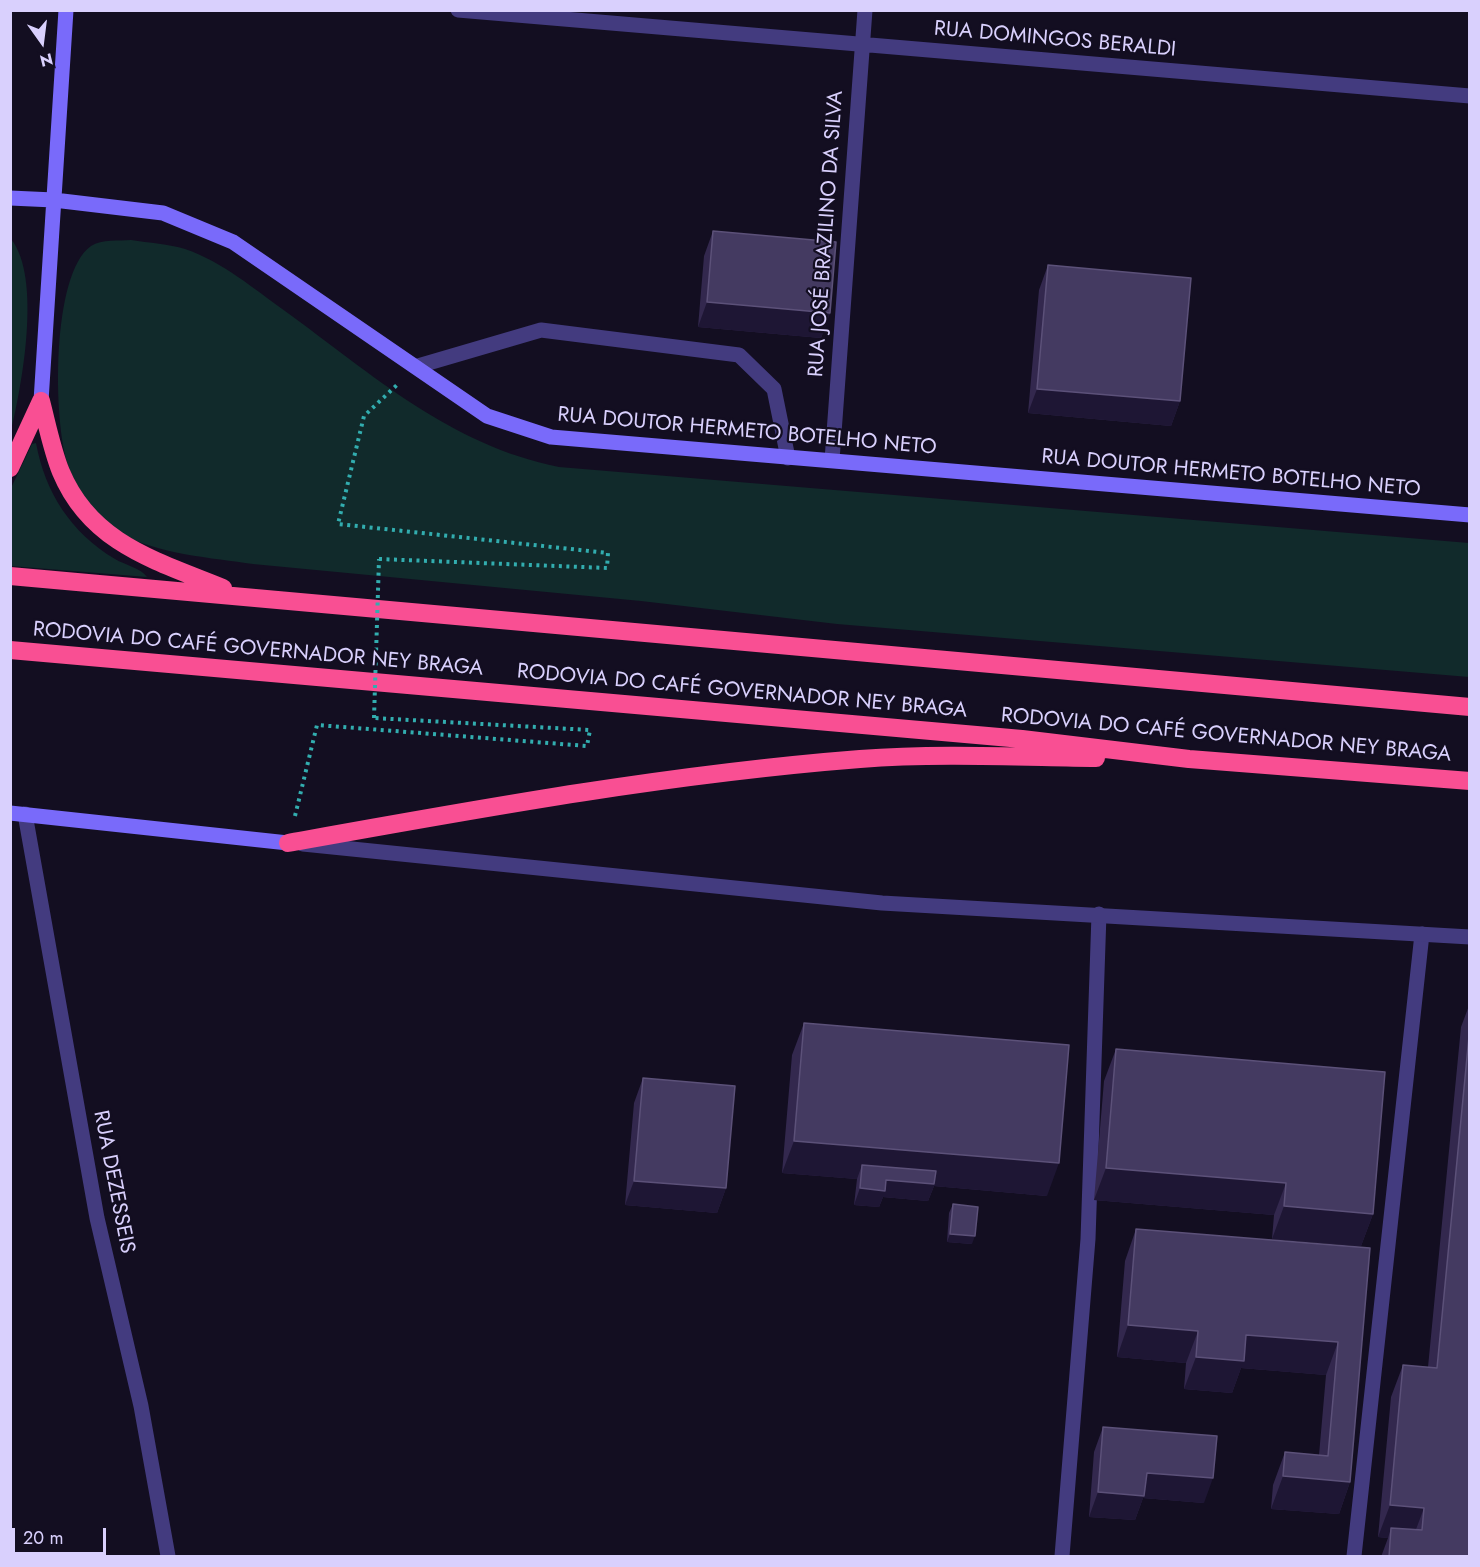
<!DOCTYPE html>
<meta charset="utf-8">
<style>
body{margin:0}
#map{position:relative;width:1480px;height:1567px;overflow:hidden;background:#130e21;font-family:Jost,sans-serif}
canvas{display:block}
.frame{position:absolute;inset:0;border:12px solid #d9d0fd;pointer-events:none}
.north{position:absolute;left:12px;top:12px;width:60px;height:60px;-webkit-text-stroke:4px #130e21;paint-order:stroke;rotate:166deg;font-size:16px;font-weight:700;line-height:24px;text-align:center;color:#d9d0fd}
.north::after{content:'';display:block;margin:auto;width:21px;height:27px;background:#d9d0fd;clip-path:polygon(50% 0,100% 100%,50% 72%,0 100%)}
.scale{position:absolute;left:12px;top:1528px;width:94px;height:27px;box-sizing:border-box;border:3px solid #d9d0fd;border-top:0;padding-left:8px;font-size:18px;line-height:21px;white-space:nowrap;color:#d9d0fd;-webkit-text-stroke:4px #130e21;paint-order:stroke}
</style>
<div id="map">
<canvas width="1480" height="1567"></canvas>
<div class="frame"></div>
<div class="north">N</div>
<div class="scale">20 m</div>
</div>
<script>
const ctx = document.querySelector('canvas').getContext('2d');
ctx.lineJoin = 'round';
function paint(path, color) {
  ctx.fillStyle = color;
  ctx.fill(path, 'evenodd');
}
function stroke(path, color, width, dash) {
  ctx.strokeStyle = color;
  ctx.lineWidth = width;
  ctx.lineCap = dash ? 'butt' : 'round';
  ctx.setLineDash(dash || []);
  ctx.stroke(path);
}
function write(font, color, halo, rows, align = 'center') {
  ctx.font = font + ' Jost,sans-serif';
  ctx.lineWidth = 4.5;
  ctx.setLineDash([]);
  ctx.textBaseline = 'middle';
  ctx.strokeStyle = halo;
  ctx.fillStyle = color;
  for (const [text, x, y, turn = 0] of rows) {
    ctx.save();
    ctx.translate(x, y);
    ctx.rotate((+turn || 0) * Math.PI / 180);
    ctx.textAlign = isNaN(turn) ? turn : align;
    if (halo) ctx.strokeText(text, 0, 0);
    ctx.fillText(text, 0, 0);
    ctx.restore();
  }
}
paint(new Path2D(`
 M11,239C42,278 22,385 11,431Z
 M131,240C149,243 169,244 185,249C223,262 254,289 285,311C373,375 450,445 559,467L1469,543V677L837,624L641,601L253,564C213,558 156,554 120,533C97,519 77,491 68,465C53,422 51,274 91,246C102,239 119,241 131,240Z
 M36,443C45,492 71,533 115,559C125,565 141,568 147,577L11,566V488L32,444Z`), '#112a2b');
stroke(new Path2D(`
 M379,559L607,568L608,553L338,524L364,416L399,383
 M295,816L317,725L587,746L590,730L374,718`), '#32adaf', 4, [3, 4.5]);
stroke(new Path2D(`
 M418,366L541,330L739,355L774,389L788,458
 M1062,1556L1088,1239L1099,914
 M1354,1556L1422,934`), '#433b7f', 15);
stroke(new Path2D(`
 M458,10L1470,96
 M832,460L865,10
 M25,814L97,1218L141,1406L168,1556
 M303,844L882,903L1470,937`), '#433b7f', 15);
stroke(new Path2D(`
 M10,198L54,200L163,213L233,242L487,416L551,437L1470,515
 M41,401L66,10
 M10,813L288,843`), '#796afa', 15);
stroke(new Path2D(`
 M41,401C47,424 52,450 61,472C91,544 157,561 223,588
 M10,468L41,401
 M10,576L1470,707
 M10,650L1022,739L1189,759L1470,781
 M288,843C477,809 668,774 860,759C938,753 1018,757 1096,758`), '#f94f93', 18);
stroke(new Path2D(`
 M374,718L379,559`), '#32adaf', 4, [3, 4.5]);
paint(new Path2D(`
 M713,231L830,313L821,338L698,327L704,256Z
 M1048,265L1180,401L1171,426L1028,413L1039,290Z
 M1470,1003V1557H1381L1388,1538L1378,1537L1391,1397L1403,1365L1428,1367L1461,1027Z
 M804,1023L1047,1196L934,1186L928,1201L883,1197L879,1207L854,1205L857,1179L782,1173L792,1055Z
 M1116,1049L1373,1214L1361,1246L1272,1239L1274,1215L1094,1200L1104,1081Z
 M643,1078L726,1188L717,1213L625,1205L634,1103Z
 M953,1204L972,1244L947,1242L949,1213Z
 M1136,1229L1370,1248L1350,1482L1339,1514L1271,1509L1273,1485L1285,1452L1319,1455L1326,1375L1241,1368L1232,1393L1184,1389L1186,1363L1117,1357L1125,1261Z
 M1103,1427L1204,1503L1143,1498L1135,1520L1089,1517L1094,1452Z`), '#33284e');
paint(new Path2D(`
 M707,302L830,313L821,338L698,327Z
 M1037,389L1180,401L1171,426L1028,413Z
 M794,1141L1059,1163L1047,1196L934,1186L928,1201L883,1197L879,1207L854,1205L860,1188L862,1165L857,1179L782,1173Z
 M1106,1168L1286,1183L1274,1215L1094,1200Z
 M634,1181L726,1188L717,1213L625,1205Z
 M1284,1206L1373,1214L1361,1246L1272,1239Z
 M950,1234L975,1236L972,1244L947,1242Z
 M1128,1325L1198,1331L1186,1363L1117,1357Z
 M1246,1335L1338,1342L1326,1375L1241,1368L1232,1393L1184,1389L1196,1357Z
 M1147,1473L1213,1478L1204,1503L1143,1498L1135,1520L1089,1517L1098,1492Z
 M1283,1476L1350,1482L1339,1514L1271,1509Z
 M1390,1505L1424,1508L1412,1540L1391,1528L1388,1538L1378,1537Z`), '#1e1634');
const building = new Path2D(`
 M713,231L836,242L830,313L707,302Z
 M1048,265L1191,278L1180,401L1037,389Z
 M804,1023L1069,1045L1059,1163L794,1141Z
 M1470,1026V1557H1389L1391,1528L1422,1530L1424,1508L1390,1505L1403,1365L1437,1368Z
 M1116,1049L1385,1072L1373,1214L1284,1206L1286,1183L1106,1168Z
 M643,1078L735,1086L726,1188L634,1181Z
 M862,1165L936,1171L934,1184L886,1180L885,1191L860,1188Z
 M953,1204L978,1207L975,1236L950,1234Z
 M1136,1229L1370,1248L1350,1482L1283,1476L1285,1452L1328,1456L1338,1342L1246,1335L1244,1361L1196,1357L1198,1331L1128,1325Z
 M1103,1427L1217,1436L1213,1478L1147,1473L1144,1496L1098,1492Z`);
paint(building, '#443a61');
stroke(building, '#5c5179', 1.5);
write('21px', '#d9d0fd', '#130e21', [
 ["RUA DOMINGOS BERALDI",1055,40,5],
 ["RUA JOSÉ BRAZILINO DA SILVA",827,234,-86],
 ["RUA DOUTOR HERMETO BOTELHO NETO",747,432,5],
 ["RUA DOUTOR HERMETO BOTELHO NETO",1231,474,5],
 ["RODOVIA DO CAFÉ GOVERNADOR NEY BRAGA",258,650,5],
 ["RODOVIA DO CAFÉ GOVERNADOR NEY BRAGA",742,692,5],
 ["RODOVIA DO CAFÉ GOVERNADOR NEY BRAGA",1226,736,5],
 ["RUA DEZESSEIS",113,1182,79]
]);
</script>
